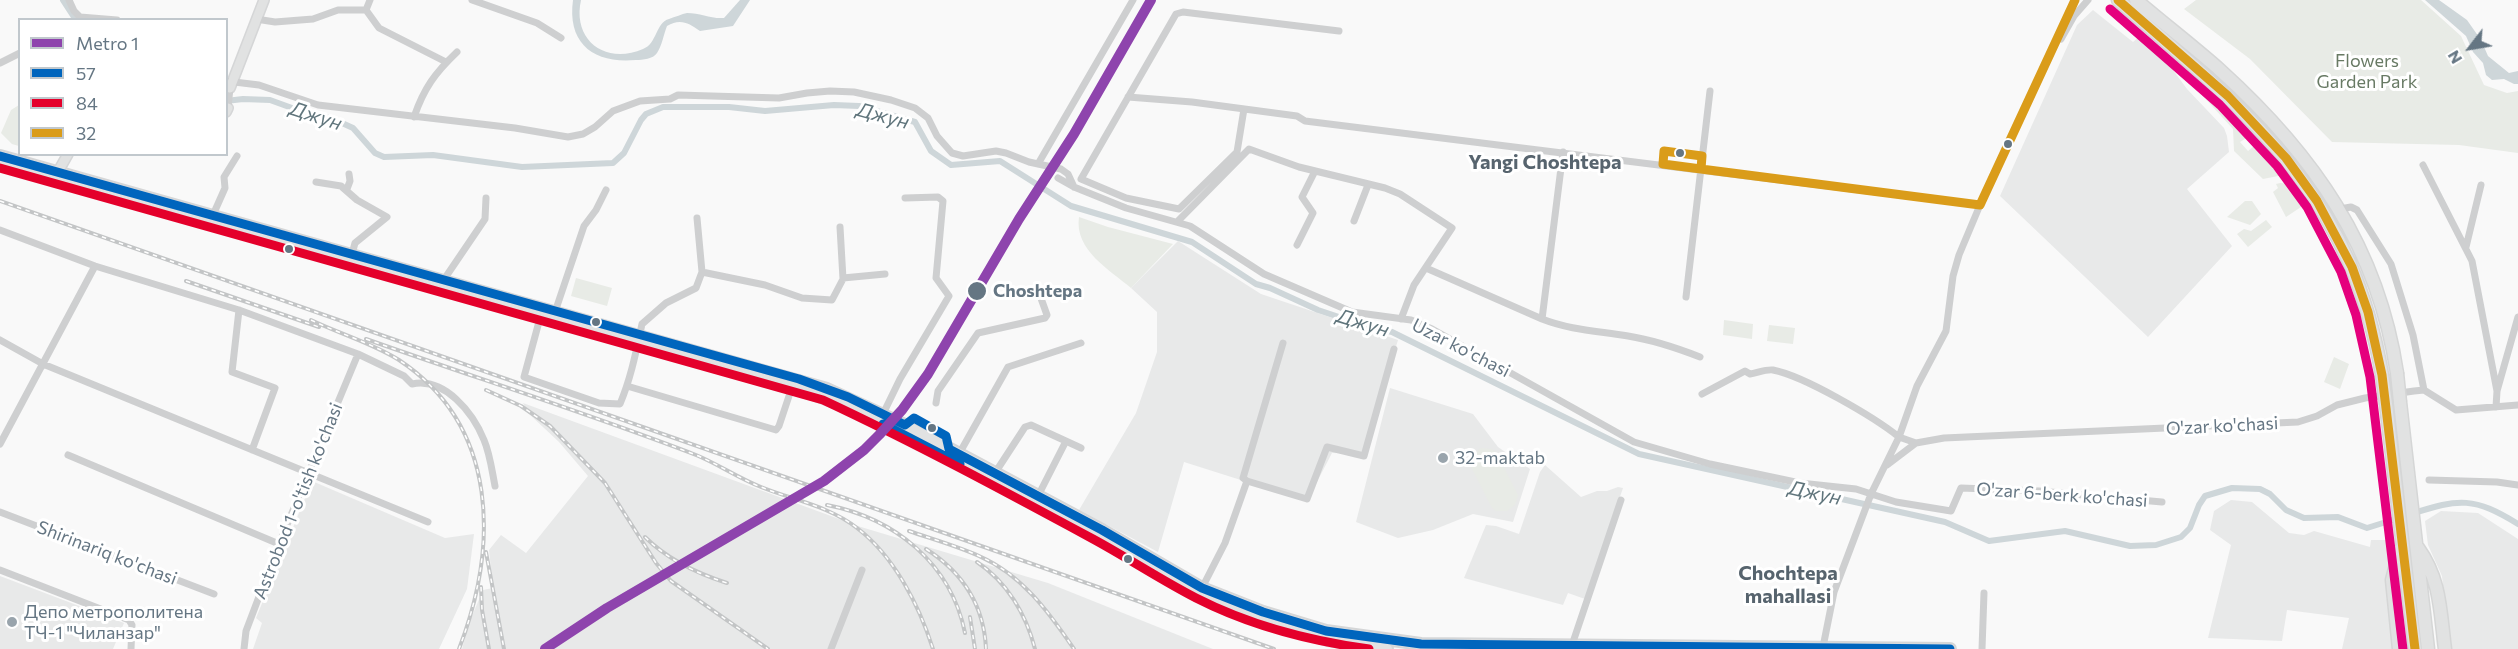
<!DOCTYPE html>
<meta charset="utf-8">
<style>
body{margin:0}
#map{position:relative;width:2518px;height:649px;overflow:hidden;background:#f9f9f9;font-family:Commissioner,sans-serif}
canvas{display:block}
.legend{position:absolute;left:18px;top:18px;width:210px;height:138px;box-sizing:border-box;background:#fff;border:2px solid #c1c8cd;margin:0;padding:8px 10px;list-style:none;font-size:18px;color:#657683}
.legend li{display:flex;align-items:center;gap:12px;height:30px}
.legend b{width:30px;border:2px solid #c1c8cd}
.north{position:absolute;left:2440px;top:18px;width:60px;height:60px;-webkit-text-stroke:4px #fff;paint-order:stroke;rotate:239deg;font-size:16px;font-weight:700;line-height:24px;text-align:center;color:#657683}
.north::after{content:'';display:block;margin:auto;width:21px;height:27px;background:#657683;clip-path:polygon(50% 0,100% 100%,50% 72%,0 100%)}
</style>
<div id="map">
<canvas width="2518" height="649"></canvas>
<ul class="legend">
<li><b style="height:8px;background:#8e44ad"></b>Metro 1</li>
<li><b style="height:8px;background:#0065bd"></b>57</li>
<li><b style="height:8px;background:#e4002b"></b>84</li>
<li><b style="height:8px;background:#da9c1a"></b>32</li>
</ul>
<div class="north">N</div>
</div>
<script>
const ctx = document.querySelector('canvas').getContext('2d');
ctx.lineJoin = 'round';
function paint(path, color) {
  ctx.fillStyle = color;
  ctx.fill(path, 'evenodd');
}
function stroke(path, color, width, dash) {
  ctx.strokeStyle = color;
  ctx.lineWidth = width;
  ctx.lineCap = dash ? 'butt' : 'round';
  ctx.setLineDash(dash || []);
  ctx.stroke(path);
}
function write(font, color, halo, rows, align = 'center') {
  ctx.font = font + ' Commissioner,sans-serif';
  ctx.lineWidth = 6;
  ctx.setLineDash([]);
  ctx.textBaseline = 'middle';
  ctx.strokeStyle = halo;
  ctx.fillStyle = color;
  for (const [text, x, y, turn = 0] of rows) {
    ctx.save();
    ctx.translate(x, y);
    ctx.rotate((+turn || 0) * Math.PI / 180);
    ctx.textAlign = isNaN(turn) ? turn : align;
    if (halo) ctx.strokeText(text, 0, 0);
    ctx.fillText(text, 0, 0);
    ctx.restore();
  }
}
paint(new Path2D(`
 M2093,10L2133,42L2140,36L2161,54L2187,89L2224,128L2227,136L2229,152L2187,189L2232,246L2148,337L2000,196L2077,25Z
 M1178,241L1261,294L1398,340L1363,454L1332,453L1307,501L1184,462L1158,552L1079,510L1136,413L1157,352V312L1131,288Z
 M1390,388L1473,414L1498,447L1530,469L1513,522L1473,514L1433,530L1398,538L1356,522Z
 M523,403L861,527L1048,583L1213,649H462L469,623L483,590L493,588L489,550L501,535L526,553L588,476L559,442L528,413Z
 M1545,465L1581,497L1597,491H1607L1618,487L1623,488L1585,599L1568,593L1563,605L1464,578L1486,525L1496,526L1519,534L1540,472Z
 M312,481L445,538L474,534L467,589L439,649H253L262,623L256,618Z
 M2231,500L2252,502L2289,533L2304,535L2314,531L2370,547L2371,540H2387L2390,556L2386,588L2393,649H2342L2349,618L2287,610L2282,641L2208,638L2231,545L2210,530L2214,511Z
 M2441,511L2478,513L2518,539V649H2450L2442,576L2428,545L2425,521Z
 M0,576L124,623L113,649H0Z`), '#e8e9e9');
paint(new Path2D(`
 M2196,0H2421L2461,36L2484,85L2507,93L2518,91V153L2459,145L2332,142L2250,59L2184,9Z
 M2172,58L2214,92L2213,102L2218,109L2244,124L2253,134L2240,142L2248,151L2260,141L2288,174L2263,179L2234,151L2233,129L2180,71Z
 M19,105V146L12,144L1,133L11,110Z
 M2280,183L2292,184L2302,200L2301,207L2286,217L2273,192L2278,188L2276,184Z
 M2245,201H2252L2261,214L2250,225L2227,217Z
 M1079,217L1108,227L1173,244L1131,288C1110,270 1074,250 1079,217Z
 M2266,220L2272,227L2248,247L2237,234L2244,229L2251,231Z
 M576,278L612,288L607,306L571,296Z
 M1724,320L1753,324L1752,339L1723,335Z
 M1769,325L1795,328L1793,344L1767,341Z
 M2334,357L2349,364L2340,389L2324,382Z
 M1481,448L1491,449L1496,452L1518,495L1515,505L1507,511H1496L1492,508L1470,465L1473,455Z`), '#e8ebe6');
paint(new Path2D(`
 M573,0H581C572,41 606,65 643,49C657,44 656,22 669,19C675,17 682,14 687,13C700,13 711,19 724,18L740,0H750L733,26L700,31C689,23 680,18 667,26C664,33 662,46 657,53C653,59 643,60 636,60C594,64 567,44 573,0Z
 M2425,0H2439L2467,20L2481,40L2488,56L2509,73L2518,71V84H2514L2504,79L2492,80L2486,75L2483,63L2473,52L2466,36Z`), '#ced6d9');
stroke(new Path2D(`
 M63,0L76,20
 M226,101L243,99L270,100L314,116L331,118L353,128L375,153L384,157L433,155L522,167L613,163L624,153L641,120L646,114L663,107H729L765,111L834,105L859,106L915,122L931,151L951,165L1000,161L1071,206L1192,242L1256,284L1270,288L1318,310L1360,324L1392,332L1639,454L1945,522L1989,541L2065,531L2130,546L2156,545L2181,537L2190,528L2199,505L2205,496L2232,488L2260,489L2270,494L2286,510L2304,518L2338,517L2367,528L2402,517
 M2411,514C2460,498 2474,497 2518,524`), '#ced6d9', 6);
const secondary = new Path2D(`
 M230,88L264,0
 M226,112L228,108
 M55,177L68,154`);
const primary = new Path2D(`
 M0,156L827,389L905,425L1102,530L1202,588L1263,612L1326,631L1421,644L1950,649
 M0,164L813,394L863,413L1036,503L1200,595L1231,609L1328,640L1387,649`);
const highway = new Path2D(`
 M2118,0C2250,115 2351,193 2382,375
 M2136,0C2164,24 2193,46 2220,70C2314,155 2378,247 2397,373
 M2400,402L2428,649
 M2386,404L2415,649
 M2418,548C2441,580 2440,611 2445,649
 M2399,649L2392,580L2400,550`);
stroke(secondary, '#d5d6d7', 12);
stroke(primary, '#d5d6d7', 14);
stroke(highway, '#d5d6d6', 15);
stroke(new Path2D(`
 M69,0L74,11L80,17L117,20
 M472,0L537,23L561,38
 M366,10L379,28L446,62
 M366,10L370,0
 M256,19L275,22L313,19L338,10H366
 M2061,39L2074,16L2088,0
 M0,63L20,53
 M226,81L259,85L318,105L515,128L568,137L583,134L595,127L613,111L640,101L670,99L678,95L779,98L807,93L830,91L854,92L891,100L915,108L928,118L937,136L952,153L963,156L996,151L1006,153L1029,162L1061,169L1068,174L1074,187
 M1128,97L1192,102L1297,116L1305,121L1980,205
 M228,108L230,88
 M1244,109L1237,152L1179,209L1126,198L1081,179L1176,14L1183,12L1339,31
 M414,117C424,88 435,73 457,52
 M1038,164L1133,0
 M2423,165L2472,261L2497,391
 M1058,178L1074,187L1126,208L1190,226L1264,274L1352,312L1411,320L1432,329L1634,442L1710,464L1800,483L1856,489L1896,502L1951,511L1961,488L2039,491L2162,502
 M316,182L341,186L357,200L387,217L355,243L352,254
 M347,189L350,181L349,174
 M2340,209L2351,207L2357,210L2391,264L2413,335L2424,390
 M213,215L225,188L224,177L237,156
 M1354,221L1368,185
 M1177,222L1249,149L1299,167L1385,188L1400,194L1452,228L1414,285L1401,319
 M0,230L95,266L239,310L358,354L404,376L412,384C445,377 473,413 484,440C490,454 492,471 495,486
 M1297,245L1313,213L1302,197L1315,171
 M2466,247L2481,185
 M1426,268L1542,319L1563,152
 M702,272L765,285L802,298L832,300L843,279L840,227
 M843,278L885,274
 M445,282V278L485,219L486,198
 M1686,297L1710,91
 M239,310L232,372L275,388L252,450
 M555,312L584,226L596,210L606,190
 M540,318L524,377L599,403L620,404C631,378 636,352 642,324L666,303L696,288L702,272L697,218
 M1542,319C1570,330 1598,331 1628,336C1653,340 1677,348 1700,357
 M0,340L43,364L428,522
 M627,386L776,430L779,426L792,387
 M1702,394L1745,371L1750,374C1757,373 1766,369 1773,370C1804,376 1874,417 1899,437L1917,386L1946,331L1953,276L1959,255L1980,205L2075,0
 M936,403L938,391L978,333L1045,318L1047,315L1038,290
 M2496,407L2497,391L2518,317
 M883,414L900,379L949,296L936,278L943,201L938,197L905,198
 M0,444L95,266
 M959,454L1008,367L1081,343
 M68,455L279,544
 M1887,465L1916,443L1944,438L2298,422L2317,416L2337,405L2365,398L2414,391L2424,390L2456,410L2518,405
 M995,473L1025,427L1031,425L1081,448
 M2429,480L2497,482L2518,485
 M1247,481L1307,499L1327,447L1364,456L1394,349
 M1038,496L1066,441
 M0,512L214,594
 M0,570L129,620L132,625L131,649
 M1202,588L1225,543L1247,481L1243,478L1283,343
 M1572,645L1621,500
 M1823,647L1834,592L1871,494L1899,437L1916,443
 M244,649L246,631L279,544L358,354
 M831,649L862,570
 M1982,649L1984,593`), '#cecfd0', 7);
stroke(secondary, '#e1e2e2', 9);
stroke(primary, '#e1e2e2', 10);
stroke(highway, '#e1e2e2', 12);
const rail = new Path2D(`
 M0,201L1274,649
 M186,281L319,327
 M311,320C340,334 372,343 399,360C500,427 498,547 459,649
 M366,339C476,378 587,413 696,455C718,464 738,478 761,487C793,500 829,506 857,528C894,556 919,605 933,649
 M486,390L521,406L550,426L605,483L656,563L671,581L768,649
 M827,505C894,518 951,563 965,633
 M909,531C932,539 957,546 979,556C1022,575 1048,611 1074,649
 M645,537C668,560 696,573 727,583
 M926,549C962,572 984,604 986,649
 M486,552L504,649
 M977,562C1007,582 1026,614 1035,649
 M481,587L482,610L489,649
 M970,617L975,649`);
stroke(rail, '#c3c5c6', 4);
stroke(rail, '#fff', 1.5, [4.5]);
const highwayBridge = new Path2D(`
 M2397,373L2400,402
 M2382,375L2386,404`);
stroke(highwayBridge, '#d5d6d6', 15, []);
stroke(highwayBridge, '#e1e2e2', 12);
stroke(new Path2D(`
 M0,156L799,379L848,397L905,425L914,418L946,436L949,449L1102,530L1202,588L1263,612L1326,631L1421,644L1950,649
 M883,424L960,464`), '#0065bd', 9);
stroke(new Path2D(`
 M0,168L823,400C915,443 1004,491 1093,539C1128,558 1161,580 1196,598C1249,625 1310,641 1369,649`), '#e4002b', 9);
stroke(new Path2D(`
 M2118,0L2228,96L2286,158L2317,201L2352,267L2368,312L2382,375L2415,649
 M1664,151L1702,156L1701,169L1663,164Z
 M1701,169L1980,205L2075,0`), '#da9c1a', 9);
stroke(new Path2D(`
 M2110,9L2220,105L2277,166L2307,207L2341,272L2356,315L2370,377L2403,649`), '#e5007d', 9);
stroke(new Path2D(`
 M545,649L607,608L824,481L864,450L879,435L902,410L928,374L1019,219L1074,134L1151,0`), '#8e44ad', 10);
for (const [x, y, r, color] of [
 [2008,144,5,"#657683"],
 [1680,153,5,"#657683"],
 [289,249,5,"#657683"],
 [977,291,10,"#657683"],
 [596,322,5,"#657683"],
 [932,428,5,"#657683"],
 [1443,458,6,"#99a4ac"],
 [1128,559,5,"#657683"],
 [12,622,6,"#99a4ac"]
]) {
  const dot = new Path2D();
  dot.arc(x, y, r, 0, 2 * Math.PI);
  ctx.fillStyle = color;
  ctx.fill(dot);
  stroke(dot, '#fff', 2);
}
write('18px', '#687a64', '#fff', [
 ["Flowers",2367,61],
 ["Garden Park",2367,82]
]);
write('bold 18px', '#657683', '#fff', [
 ["Choshtepa",993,291]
], 'left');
write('18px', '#657683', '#fff', [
 ["Uzar ko'chasi",1461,348,27],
 ["O'zar ko'chasi",2222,426,-3],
 ["O'zar 6-berk ko'chasi",2062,495,4],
 ["Astrobod 1-o'tish ko'chasi",298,501,-68],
 ["Shirinariq ko'chasi",107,553,21]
]);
write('18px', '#657683', '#fff', [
 ["32-maktab",1455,458],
 ["Депо метрополитена",24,612],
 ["ТЧ-1 \"Чиланзар\"",24,633]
], 'left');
write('italic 20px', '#60757c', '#fff', [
 ["Джун",316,116,18],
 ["Джун",883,116,15],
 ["Джун",1363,323,17],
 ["Джун",1815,493,12]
]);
write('bold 20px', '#57646e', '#fff', [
 ["Yangi Choshtepa",1545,162],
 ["Chochtepa",1788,573],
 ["mahallasi",1788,596]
]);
</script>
